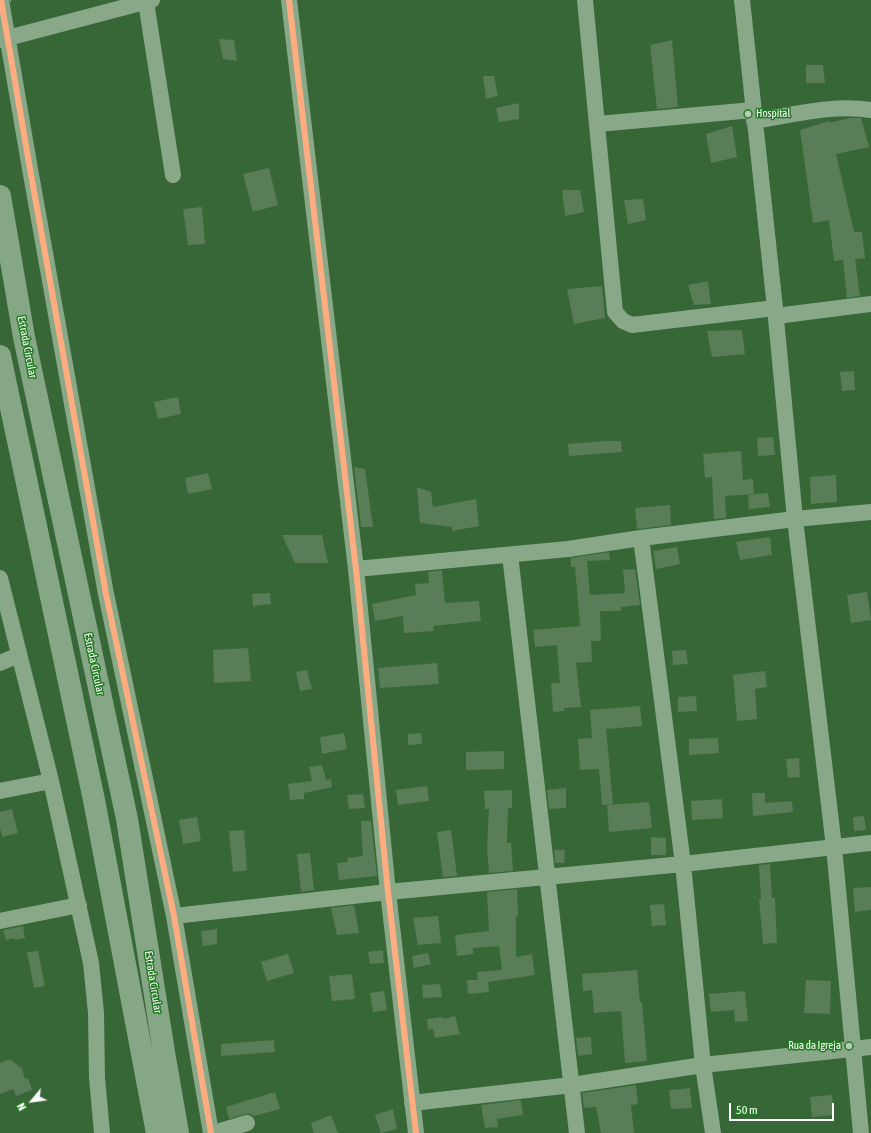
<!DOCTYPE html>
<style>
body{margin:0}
#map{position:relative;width:871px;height:1133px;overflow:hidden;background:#376737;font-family:"Asap Condensed",sans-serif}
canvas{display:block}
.north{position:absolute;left:12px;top:1081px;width:40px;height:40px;-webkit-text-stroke:3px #237b23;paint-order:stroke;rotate:241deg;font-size:11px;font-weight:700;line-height:16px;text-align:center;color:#fff}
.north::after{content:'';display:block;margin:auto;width:14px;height:18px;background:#fff;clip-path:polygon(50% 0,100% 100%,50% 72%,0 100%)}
.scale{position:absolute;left:729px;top:1103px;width:105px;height:18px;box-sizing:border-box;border:2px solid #fff;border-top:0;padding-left:5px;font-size:12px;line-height:14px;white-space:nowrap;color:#fff;-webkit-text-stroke:3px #237b23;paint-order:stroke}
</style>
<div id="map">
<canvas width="871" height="1133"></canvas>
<div class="north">N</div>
<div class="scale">50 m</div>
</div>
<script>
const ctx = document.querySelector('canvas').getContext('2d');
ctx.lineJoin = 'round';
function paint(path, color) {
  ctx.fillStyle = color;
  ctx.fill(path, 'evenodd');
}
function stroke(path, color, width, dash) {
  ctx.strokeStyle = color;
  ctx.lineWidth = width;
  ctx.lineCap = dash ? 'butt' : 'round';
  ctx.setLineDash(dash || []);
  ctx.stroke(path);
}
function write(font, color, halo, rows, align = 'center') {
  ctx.font = font + ' "Asap Condensed",sans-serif';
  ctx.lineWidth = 3;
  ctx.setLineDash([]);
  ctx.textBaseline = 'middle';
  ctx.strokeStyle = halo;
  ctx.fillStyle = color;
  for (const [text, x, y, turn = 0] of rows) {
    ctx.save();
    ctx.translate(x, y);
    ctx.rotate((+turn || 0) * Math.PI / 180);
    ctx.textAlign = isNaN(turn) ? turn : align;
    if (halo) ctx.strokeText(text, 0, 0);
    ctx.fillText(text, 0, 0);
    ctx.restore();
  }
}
paint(new Path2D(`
 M219,39L234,40L237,61L223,59Z
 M672,40L678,107L657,109L650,45Z
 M806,65H823L825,83H806Z
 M483,76H494L498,96L486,99Z
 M519,103V119L499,122L496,108Z
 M850,118H861L869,147L836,154L854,232H862L865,258L855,259L860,296L847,298L843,260L834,261L829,220L813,223L800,130L829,121V123Z
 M732,126L737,157L711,163L706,134Z
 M269,168L278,205L253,212L243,174Z
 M562,190H580L584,212L565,216Z
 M643,199L646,220L628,224L624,200Z
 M202,207L205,244L188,245L183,209Z
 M708,281L711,304L694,305L688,285Z
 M602,286L605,318L574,324L567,289Z
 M742,330L745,354L712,357L707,331Z
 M854,371L855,390L842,391L840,372Z
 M178,397L181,414L158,419L154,402Z
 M773,437L775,455L758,456L757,438Z
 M606,441H621L622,452L569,456L568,444Z
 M741,451L743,480L753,479L754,494L725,496L726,518L714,519L712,477L705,478L703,454Z
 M354,467L365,469L373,527H361Z
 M208,473L212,489L188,494L185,478Z
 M836,475L837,502L811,504L810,477Z
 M417,487L431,492L433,507L476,499L479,526L452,531V527L420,523Z
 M768,493L770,507L749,509L748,495Z
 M670,505L671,525L637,529L635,508Z
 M282,535H322L328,563H295Z
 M770,537L772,555L740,560L736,542Z
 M677,547L680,564L656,569L653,551Z
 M609,552L610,560L587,561L590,595L625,593L623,570L635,569L640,605L621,607V611H600L601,641H591L592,662L576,663L581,707L564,708V711L553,712L551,683H560L557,645L535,647L533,630L580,626L575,567H571V558Z
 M442,570L445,603L479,601L481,621L433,626L434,631L404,633L403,616L375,621L372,604L416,595L415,584L429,583L428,572Z
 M867,592L871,620L851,623L847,595Z
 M270,593L271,604L253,606L252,594Z
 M248,648L251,681L214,683L213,650Z
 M686,650L688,664L673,665L672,651Z
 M437,663L439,684L380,688L378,668Z
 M307,670L312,689L300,691L296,672Z
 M765,671L767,687L755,689L757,719L737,721L733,675Z
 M696,696L697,711L678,712V697Z
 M640,706L642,726L606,729L613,804L602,805L599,769L580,770L578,739L592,738L590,710Z
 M344,733L347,749L322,754L320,737Z
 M421,733L422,744L408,745V734Z
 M718,738L719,753L689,755V739Z
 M504,751V769L466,770V752Z
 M799,758L800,777L788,778L786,759Z
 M322,765L326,780L331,779L332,787L304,793V799L290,800L288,784L312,781L309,767Z
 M427,786L429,801L398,805L396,790Z
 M566,788V808L549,809L547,790Z
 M512,790V808H508L507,843H511L513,871L489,873L487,849L489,809H485L484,791Z
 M752,793H765V803L792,801L793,812L753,816Z
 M363,794L365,808L349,809L347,795Z
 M722,799L723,818L692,820L691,801Z
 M649,802L652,828L609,832L607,805Z
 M12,809L18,833L2,837L0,828V812Z
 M864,816L866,830L854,831L853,817Z
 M197,817L201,841L183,844L179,820Z
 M361,821H371L377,876L339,880L337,863L348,862L347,858L363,856Z
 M244,830L247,870L233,872L229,831Z
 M451,830L457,876L443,877L437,832Z
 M651,837L666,838V855H651Z
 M554,850H565L564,863H555Z
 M310,853L314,890L301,892L297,854Z
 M770,864L772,898H775L777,943L763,944L759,899H761L759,865Z
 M871,887V910L855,912L853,888Z
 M517,889L518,916H516V957L532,954L535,975L488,982L489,992L468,994L467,980H478L477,972L502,970L499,946L473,948V954L457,956L455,935L489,931L487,892Z
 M664,904L666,925L652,926L650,905Z
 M354,905L359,933L337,935L331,908Z
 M438,916L441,943L418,945L413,918Z
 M23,926L25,938L15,940L14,938L6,940L3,930Z
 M217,929V944L203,946L201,931Z
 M383,950L384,963L370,964L368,952Z
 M38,951L45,986L34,988L27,952Z
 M428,953L431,964L414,968L412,956Z
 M288,954L294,973L267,981L261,962Z
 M637,970L640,1002H642L647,1061L625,1063L621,1011L594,1013L592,990L583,991L582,974Z
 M352,974L355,999L332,1001L329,976Z
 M806,980L831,981L830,1014L804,1013Z
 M440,984L442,997L423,998L422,985Z
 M384,991L387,1010L373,1012L370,993Z
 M745,991L748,1021L735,1022L734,1010L711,1012L709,994Z
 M455,1016L460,1034L435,1038L433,1029L428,1030L427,1019L443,1017L444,1019Z
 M591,1037L592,1054L578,1056L576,1038Z
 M274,1040L275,1052L221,1056V1044Z
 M10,1059L22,1069L25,1079L28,1078L32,1090L16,1096L13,1089L0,1094V1063Z
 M636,1085L638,1104L631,1105L634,1133H601L596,1107L584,1108L582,1093Z
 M690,1088L692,1108L671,1109L669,1090Z
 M275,1092L280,1109L254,1116L250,1114H245L229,1119L226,1107Z
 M832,1095L834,1115L812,1117L810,1097Z
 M521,1100L523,1115L497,1119L498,1127L485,1128L481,1105Z
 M393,1109L397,1129L381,1133L375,1115Z
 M331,1115L338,1133H314L311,1123Z`), '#587d57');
stroke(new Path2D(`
 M1,0L30,169L106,594L174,916L211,1133
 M289,0L356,569L388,892L416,1133
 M585,0L615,312L623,321L632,325L775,308
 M742,0L775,308L795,519L834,847L861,1133
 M146,2L173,175
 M0,40L152,0
 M754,121C793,115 833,104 871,110
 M598,124L753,110
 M776,316L871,304
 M641,538L683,864L703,1065L713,1133
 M510,555L577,1133
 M356,569L568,549L641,538L795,519L871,512
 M0,578L51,781L91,963L96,1013L97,1078L102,1133
 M0,663L19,655
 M0,791L51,781
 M174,916L388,892L683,864L871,843
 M0,921L79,905
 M412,1103L572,1085L703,1065L871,1047
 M214,1133L247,1123`), '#88a887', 16);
stroke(new Path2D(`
 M0,196L24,337L127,819L164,1052L178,1133
 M0,356L94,800L157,1133`), '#86a786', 22);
stroke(new Path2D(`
 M0,3L11,0`), '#8aa88a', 3, [7, 3]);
stroke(new Path2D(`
 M1,0L30,169L106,594L174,916L211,1133
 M289,0L356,569L388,892L416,1133`), '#ffac80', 6);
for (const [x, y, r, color] of [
 [748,114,4,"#b9cab9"],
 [849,1046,4,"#b9cab9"]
]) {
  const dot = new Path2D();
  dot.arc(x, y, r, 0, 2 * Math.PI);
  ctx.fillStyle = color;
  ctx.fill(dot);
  stroke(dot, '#237b23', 1.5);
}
write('11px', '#fff', '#237b23', [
 ["Hospital",756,114],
 ["Rua da Igreja",841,1046,"right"]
], 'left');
write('11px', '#fff', '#237b23', [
 ["Estrada Circular",27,347,79],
 ["Estrada Circular",94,664,78],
 ["Estrada Circular",153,982,81]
]);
</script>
